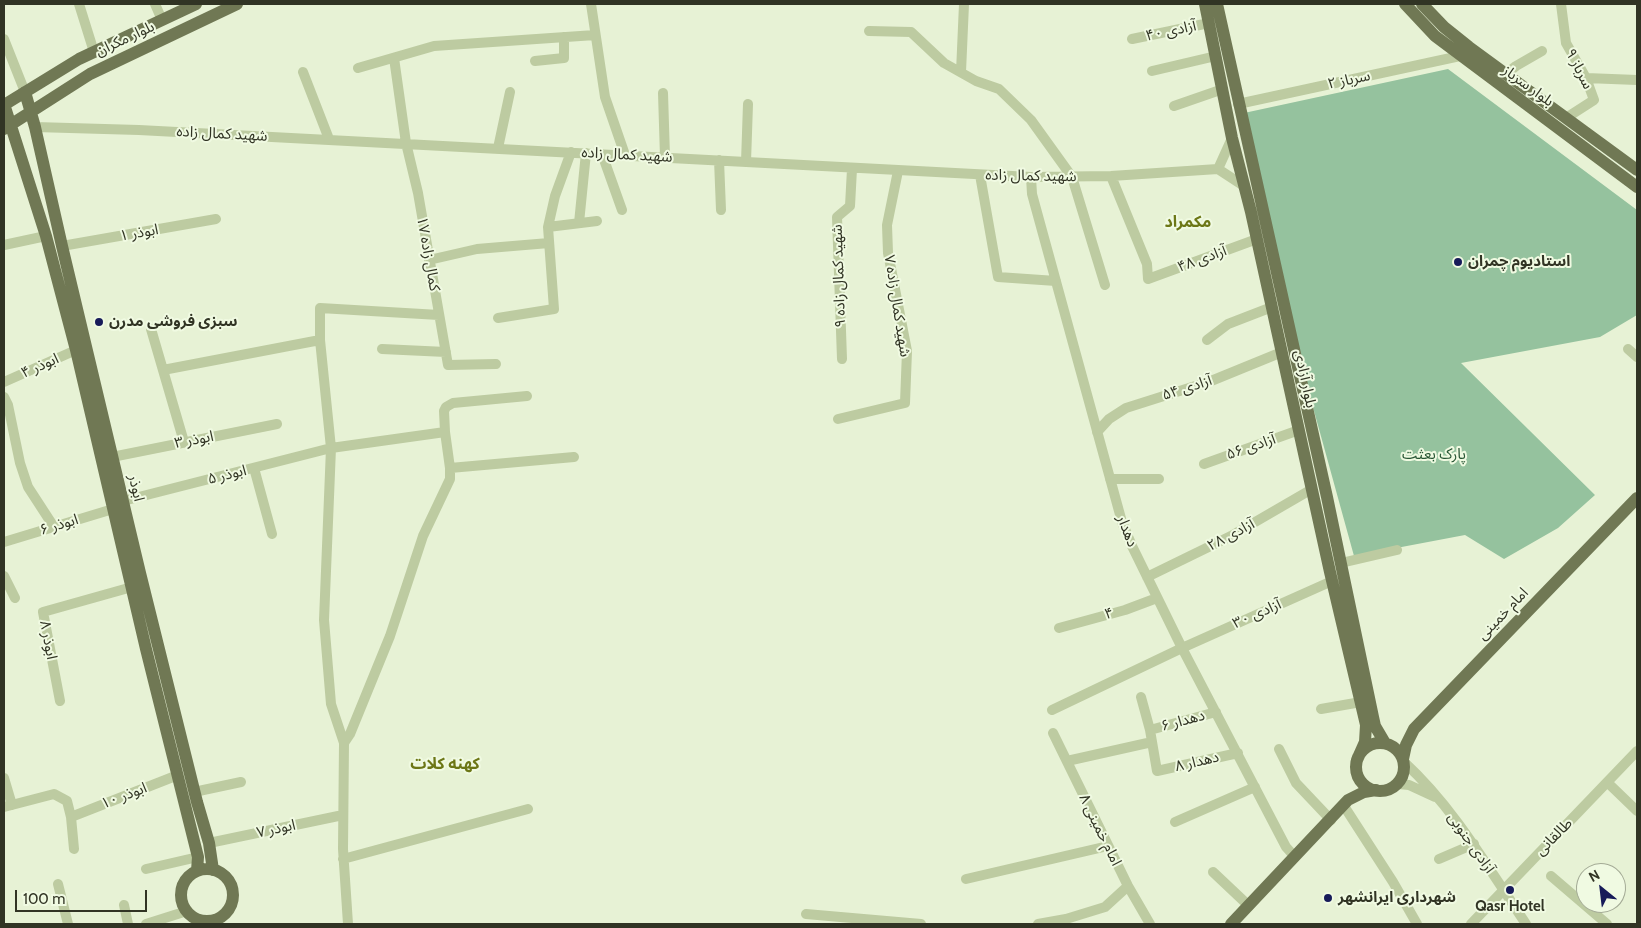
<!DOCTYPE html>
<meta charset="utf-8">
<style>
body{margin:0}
#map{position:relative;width:1641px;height:928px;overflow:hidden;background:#e7f2d5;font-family:Cabin,sans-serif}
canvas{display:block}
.frame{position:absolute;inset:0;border:5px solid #313424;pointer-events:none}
.north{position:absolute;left:1576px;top:863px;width:50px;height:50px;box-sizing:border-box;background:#f0fae2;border:1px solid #a4ab96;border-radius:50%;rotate:331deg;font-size:14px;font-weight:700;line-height:20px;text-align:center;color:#313424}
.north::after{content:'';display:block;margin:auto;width:18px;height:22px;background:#171b59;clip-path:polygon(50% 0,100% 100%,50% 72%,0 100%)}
.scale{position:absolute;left:15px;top:890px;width:132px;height:22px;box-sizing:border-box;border:2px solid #313424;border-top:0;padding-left:6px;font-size:15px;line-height:18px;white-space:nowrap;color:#313424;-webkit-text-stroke:4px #f0fae2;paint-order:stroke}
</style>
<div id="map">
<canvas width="1641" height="928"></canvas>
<div class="frame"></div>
<div class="north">N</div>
<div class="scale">100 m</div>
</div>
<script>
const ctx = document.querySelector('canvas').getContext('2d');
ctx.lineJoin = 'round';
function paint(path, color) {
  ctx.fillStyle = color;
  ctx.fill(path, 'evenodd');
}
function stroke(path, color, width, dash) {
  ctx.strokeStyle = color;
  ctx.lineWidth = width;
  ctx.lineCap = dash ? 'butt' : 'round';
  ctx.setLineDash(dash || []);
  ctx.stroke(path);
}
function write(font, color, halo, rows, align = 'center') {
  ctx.font = font + ' Cabin,"Noto Sans Arabic",sans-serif';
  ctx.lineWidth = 4;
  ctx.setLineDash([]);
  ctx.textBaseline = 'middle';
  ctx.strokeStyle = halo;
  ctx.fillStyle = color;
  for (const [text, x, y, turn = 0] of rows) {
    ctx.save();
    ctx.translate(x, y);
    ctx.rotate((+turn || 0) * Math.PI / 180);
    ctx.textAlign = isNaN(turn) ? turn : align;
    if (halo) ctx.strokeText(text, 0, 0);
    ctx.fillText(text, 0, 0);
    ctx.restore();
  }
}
paint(new Path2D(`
 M1448,69L1637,210V315L1600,337L1461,363L1595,495L1558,528L1504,559L1465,535L1354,556L1311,400L1244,113Z`), '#95c29e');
stroke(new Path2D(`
 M79,4L94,52
 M155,4L162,20
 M591,4L605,97L625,155
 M1561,4L1566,43L1586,78L1594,100L1566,118
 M869,31L911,32L944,63L976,81L999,89L1031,120L1072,177L1105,285
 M4,39L25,92
 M1132,39L1209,23
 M394,58L406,143L418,193L448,365L496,364
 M535,61L564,58V37
 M358,68L434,46L595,35
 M1152,71L1216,56
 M303,72L329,139
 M961,72L964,4
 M1506,74L1516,66L1542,51
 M1586,78L1637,80
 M663,93L665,157
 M1238,104L1460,56
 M1174,106L1223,89
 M35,127L139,130L1031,177L1111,176L1218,169
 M498,148L510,92
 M602,154L622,210
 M719,160L721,210
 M746,162L748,104
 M1218,169L1232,138
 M1218,169L1244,186
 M980,175L998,277L1056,281
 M1111,176L1147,264L1148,279L1257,239
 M1031,177L1032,194L1122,522L1132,546L1182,648L1286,847L1295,857
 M579,223L586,153
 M548,227L597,221
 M4,245L46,236
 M62,246L216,219
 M429,260L477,249L549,243
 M498,318L554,309L548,227L555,196L571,152
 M151,329L184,442
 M1207,340L1228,324L1272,307
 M382,349L446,352
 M1628,349L1637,357
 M842,359L837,217L850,206L852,169
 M163,370L320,340
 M4,382L76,350
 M4,397L8,405L20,463L28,487L54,527
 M838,419L905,403L907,351L888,253L887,225L898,171
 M1097,432L1109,419L1126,408L1211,381L1282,352
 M112,457L277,424
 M1204,464L1299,430
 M254,468L272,534
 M450,468L574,457
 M1110,479H1159
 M123,501L331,448L445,432
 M4,542L113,509
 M1341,563L1397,550
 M4,576L15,598
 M1147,577L1231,536L1312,489
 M1059,628L1125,610L1157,598
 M1141,697L1150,730L1157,771L1238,753
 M60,701L43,612L132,587
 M1321,709L1361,702
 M1052,710L1182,648L1332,581
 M1150,730L1216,712
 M1053,733L1128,886L1150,924
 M344,743L350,734L390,636L423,536L450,479V468L445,432L444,411L446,407L453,403L527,396
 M1279,749L1296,783L1331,820
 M1067,761L1152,742
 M1404,762C1455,809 1488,868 1526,924
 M4,778L12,805
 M1608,783L1637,811
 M1398,784L1409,785L1435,797
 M194,792L241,782
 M1344,806L1393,882L1417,924
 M4,807L54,794L67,801L71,817L74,849
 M71,817L178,775
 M1175,822L1255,787
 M209,843L343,815
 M343,859L528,809
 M1439,859L1474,844
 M146,869L198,857
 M1213,872L1249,906
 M1551,876L1607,924
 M966,879L1108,846
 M58,884L68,924
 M124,905L128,924
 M806,914L921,924
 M146,924L187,911
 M348,924L343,849L344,743L331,704L324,620L331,448L320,340V308L439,315
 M1038,924L1066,919L1105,907L1128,886
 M1471,924L1637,751`), '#bdcba1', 10);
stroke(new Path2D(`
 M1205,4L1232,138L1251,212L1330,572L1366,725L1365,742L1357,760
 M1217,4L1327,497L1373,717L1375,726L1385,743
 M1405,4L1435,36L1637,187
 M1422,4L1444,27L1469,47L1637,170
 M25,92L35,127L62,246L140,573L197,802L209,843L213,870
 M4,104L46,236L76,350L146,649L198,857L197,871
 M4,105L79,59L196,4
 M4,129L90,74L237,4
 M1356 767a24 24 0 1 1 48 0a24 24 0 1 1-48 0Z
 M1403,759L1406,745L1414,729L1637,498
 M181 895a26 26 0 1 1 52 0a26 26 0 1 1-52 0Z
 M1231,924L1348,800L1364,792L1376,790`), '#707854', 12);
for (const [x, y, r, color] of [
 [1458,262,5,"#171b59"],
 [99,322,5,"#171b59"],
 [1510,890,5,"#171b59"],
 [1328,898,5,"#171b59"]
]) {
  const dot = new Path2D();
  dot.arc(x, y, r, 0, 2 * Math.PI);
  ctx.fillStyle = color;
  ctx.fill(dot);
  stroke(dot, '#f0fae2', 2);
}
write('15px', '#313424', '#f0fae2', [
 ["آزادی ۴۰",1171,31,-12],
 ["بلوار مکران",125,39,-25],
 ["سرباز ۹",1579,69,63],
 ["سرباز ۲",1349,80,-12],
 ["بلوار سرباز",1528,86,36],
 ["شهید کمال زاده",222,134,3],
 ["شهید کمال زاده",627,155,3],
 ["شهید کمال زاده",1031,176,1],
 ["ابوذر ۱",139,233,-10],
 ["کمال زاده ۱۷",428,254,80],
 ["آزادی ۴۸",1202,259,-20],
 ["شهید کمال زاده ۹",839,276,-92],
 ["شهید کمال زاده ۷",897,306,81],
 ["ابوذر ۴",40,366,-24],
 ["بلوار آزادی",1305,379,78],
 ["آزادی ۵۴",1187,388,-18],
 ["ابوذر ۳",194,440,-11],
 ["آزادی ۵۶",1251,447,-19],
 ["ابوذر ۵",227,475,-14],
 ["ابوذر",136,488,77],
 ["ابوذر ۶",59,525,-17],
 ["دهدار",1127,531,69],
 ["آزادی ۲۸",1231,535,-28],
 ["۴",1109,614,-15],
 ["آزادی ۳۰",1257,614,-24],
 ["امام خمینی",1503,614,-46],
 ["ابوذر ۸",48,640,79],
 ["دهدار ۶",1183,721,-15],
 ["دهدار ۸",1197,762,-13],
 ["ابوذر ۱۰",124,796,-21],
 ["ابوذر ۷",276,829,-12],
 ["امام خمینی ۸",1100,830,64],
 ["طالقانی",1554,837,-45],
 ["آزادی جنوبی",1471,843,55]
]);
write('bold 15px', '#313424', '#f0fae2', [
 ["استادیوم چمران",1468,262],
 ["سبزی فروشی مدرن",109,322],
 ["شهرداری ایرانشهر",1338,898],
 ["Qasr Hotel",1510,907,"center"]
], 'left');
write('15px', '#265432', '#f0fae2', [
 ["پارک بعثت",1434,455]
]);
write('bold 16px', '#6c7716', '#f0fae2', [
 ["مکمراد",1188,222],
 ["کهنه کلات",445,764]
]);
</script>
